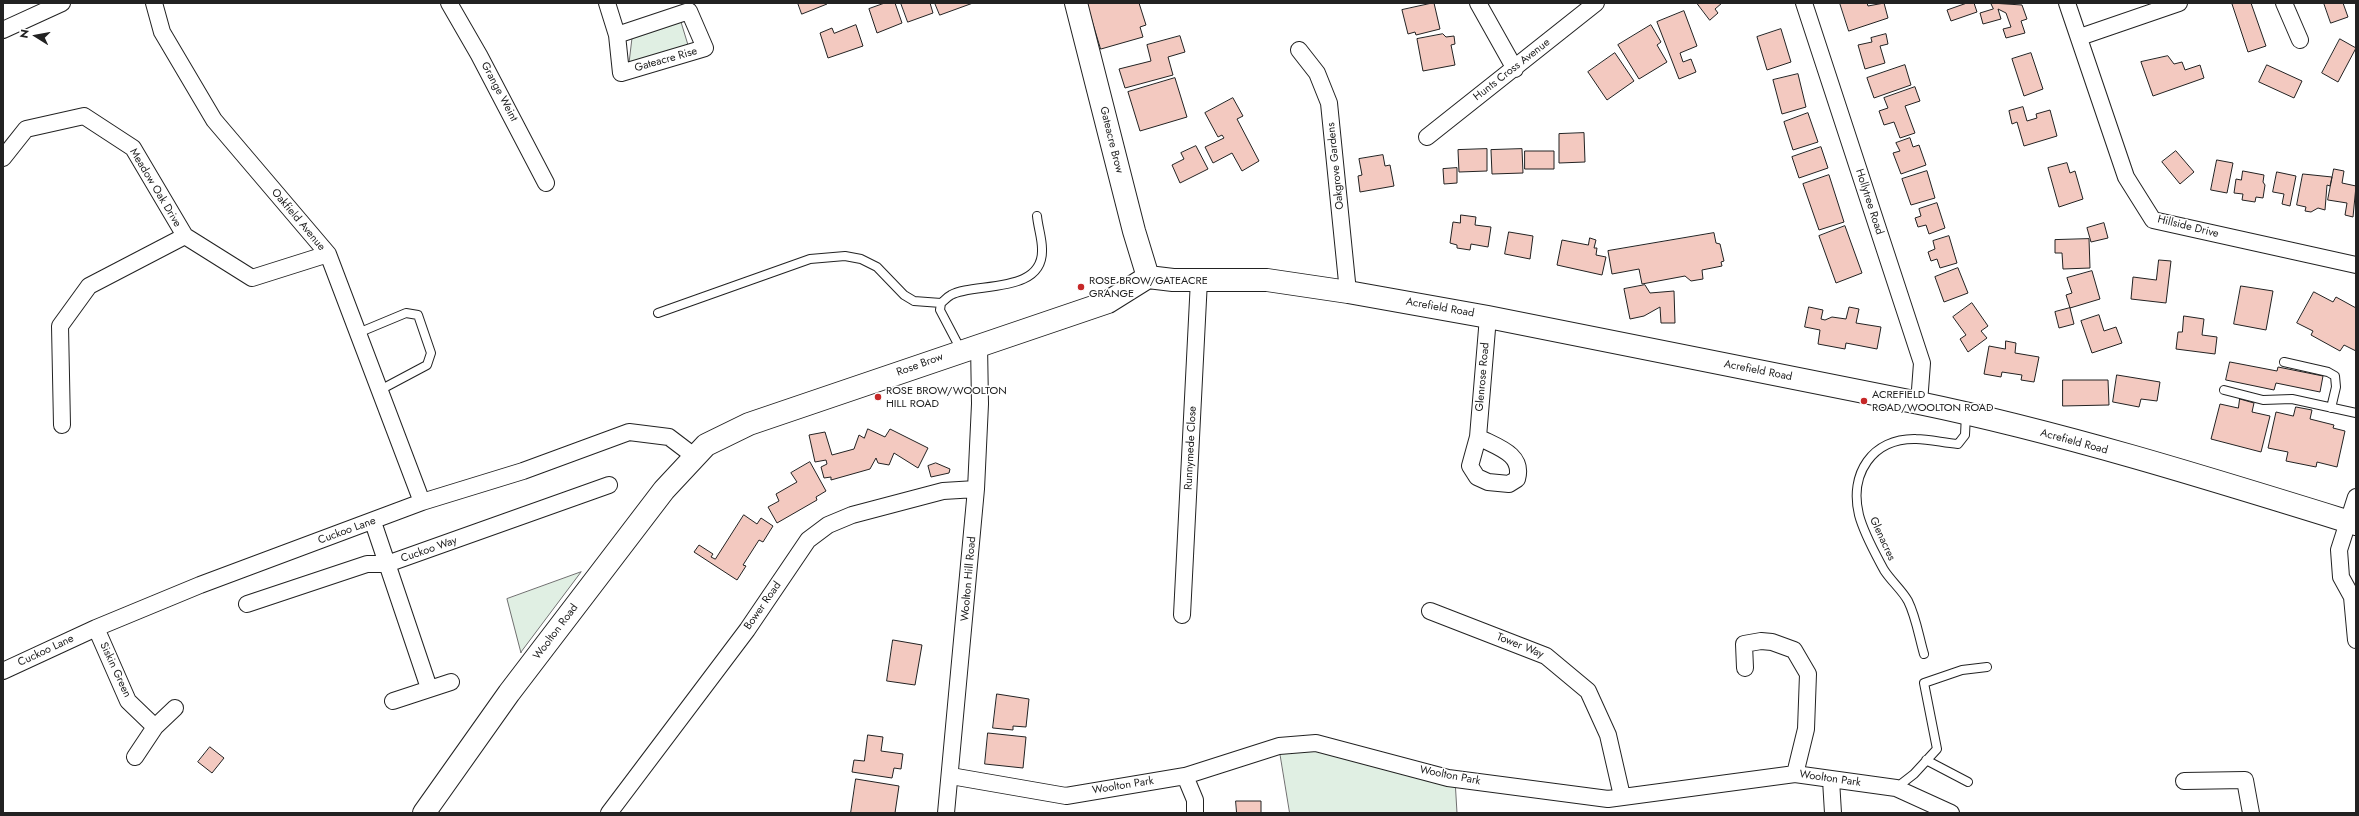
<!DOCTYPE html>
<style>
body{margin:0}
#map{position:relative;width:2359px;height:816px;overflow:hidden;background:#fff;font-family:Jost,sans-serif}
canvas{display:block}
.frame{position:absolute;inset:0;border:4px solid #222;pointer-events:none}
.north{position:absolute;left:16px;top:16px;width:40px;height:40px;-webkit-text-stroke:3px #fff;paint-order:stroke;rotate:281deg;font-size:11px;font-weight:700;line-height:16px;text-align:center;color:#222}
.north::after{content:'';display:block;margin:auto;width:14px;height:18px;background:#222;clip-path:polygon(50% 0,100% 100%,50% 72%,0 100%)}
</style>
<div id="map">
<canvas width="2359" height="816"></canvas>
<div class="frame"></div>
<div class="north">N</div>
</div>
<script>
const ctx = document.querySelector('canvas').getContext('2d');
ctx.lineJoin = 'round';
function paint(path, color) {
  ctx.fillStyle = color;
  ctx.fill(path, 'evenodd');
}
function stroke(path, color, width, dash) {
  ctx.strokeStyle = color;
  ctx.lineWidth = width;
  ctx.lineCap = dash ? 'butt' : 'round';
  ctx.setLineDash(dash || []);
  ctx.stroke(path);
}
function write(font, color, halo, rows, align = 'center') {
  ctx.font = font + ' Jost,sans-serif';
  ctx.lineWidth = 3;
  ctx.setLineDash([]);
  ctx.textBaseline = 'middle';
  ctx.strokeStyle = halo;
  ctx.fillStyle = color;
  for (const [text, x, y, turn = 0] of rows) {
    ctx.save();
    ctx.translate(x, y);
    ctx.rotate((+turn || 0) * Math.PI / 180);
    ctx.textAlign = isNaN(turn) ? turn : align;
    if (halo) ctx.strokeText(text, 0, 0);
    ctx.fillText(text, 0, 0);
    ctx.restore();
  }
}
const green = new Path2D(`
 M681,22L688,45L629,63L632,38Z
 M581,572L521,652V653L507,599Z
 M1279,746L1343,751L1455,779L1457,813H1290Z`);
paint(green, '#e0efe3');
stroke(green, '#6f6f6f', 1);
const building = new Path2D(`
 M798,3H826L827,4L802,14Z
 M885,3H895L902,23L877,33L869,9Z
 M901,3H930L933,13L908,22Z
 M935,3H973L940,15Z
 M1087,3H1139L1146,25L1140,27L1143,37L1101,49Z
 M1434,3L1440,29L1416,35L1415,32L1408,34L1402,10Z
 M1697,3H1722L1715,9L1718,13L1710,20Z
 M1840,3H1867L1868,6L1884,3L1888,18L1849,31Z
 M1974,3L1977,12L1951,21L1947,10L1967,3Z
 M1991,3L2022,5L2027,19L2021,21L2025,33L2006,38L2003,29L2011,27L2006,13L1998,9L2001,19L1983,24L1980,13L1993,9Z
 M2251,3L2266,46L2248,52L2232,4Z
 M2324,3H2343L2348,17L2331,23Z
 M1684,11L1697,46L1680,53L1683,62L1691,59L1696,72L1679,79L1657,22Z
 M856,25L863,46L828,58L820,33L832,28L834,33Z
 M1651,25L1661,42L1657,45L1667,62L1639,79L1618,45Z
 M1781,29L1791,62L1767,70L1757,37Z
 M1443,34L1446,37L1454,36L1455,44L1451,45L1455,65L1423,71L1417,39Z
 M1886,34L1888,44L1880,46L1885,63L1865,69L1858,45L1872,42L1871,38Z
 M1180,36L1185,52L1168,57L1173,75L1125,88L1119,69L1151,61L1147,45Z
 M2340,39L2356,48L2338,82L2322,73Z
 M1615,53L1634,81L1607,100L1588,72Z
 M2031,53L2043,89L2024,96L2012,59Z
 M2168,56L2174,64L2182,62L2185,70L2200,65L2204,78L2153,96L2141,62Z
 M1905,65L1911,85L1874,98L1867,78Z
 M2267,65L2302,81L2294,98L2259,82Z
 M1798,74L1806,107L1782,114L1773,80Z
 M1175,78L1187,117L1140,131L1128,92Z
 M1915,87L1920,101L1905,106L1915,133L1900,138L1894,122L1884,125L1879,111L1888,108L1884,98Z
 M1233,98L1243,116L1237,119L1259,161L1242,171L1232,153L1213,163L1205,147L1224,138L1222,135L1218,137L1205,113Z
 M2023,107L2027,121L2037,118L2036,114L2050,110L2057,136L2024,146L2017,122L2012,124L2009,111Z
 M1808,113L1818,142L1793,150L1784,122Z
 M1584,133L1585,162L1559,163V134Z
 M1910,138L1913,147L1919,145L1926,165L1901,174L1893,153L1900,151L1896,143Z
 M1196,146L1208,169L1180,183L1172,165L1184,159L1181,153Z
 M1821,147L1828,168L1799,178L1792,157Z
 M1487,149V171L1459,172L1458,150Z
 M1522,149L1523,173L1492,174L1491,150Z
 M1525,151H1554V169H1525Z
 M2176,151L2194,172L2180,184L2162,162Z
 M1383,155L1385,166L1390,165L1394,186L1360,192L1358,176L1362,175L1359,159Z
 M2217,160L2233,163L2227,193L2211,190Z
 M2067,163L2070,173L2075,171L2083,199L2059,207L2048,168Z
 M1457,168V183L1444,184L1443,169Z
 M2334,169L2344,171L2342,183L2356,186L2353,217L2345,215L2347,203L2328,200Z
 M1927,171L1935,198L1911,205L1902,179Z
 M2243,171L2264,175L2263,182L2265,185L2263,198L2256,197L2255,202L2242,200L2243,194L2234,193L2236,179L2241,180Z
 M2277,172L2296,176L2290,206L2282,204L2284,194L2273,192Z
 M2303,174L2332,177L2330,186L2327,185L2325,210L2318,208L2311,212L2305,211L2306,207L2297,205Z
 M1829,175L1844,222L1819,230L1803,184Z
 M1937,203L1945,228L1929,234L1926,225L1918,227L1915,218L1921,216L1919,209Z
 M1461,215L1476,217L1475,225L1491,227L1488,247L1471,244L1470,250L1457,248V245L1450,243L1453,222L1460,223Z
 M2104,223L2108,238L2091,242L2087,228Z
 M1845,226L1862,273L1836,283L1819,236Z
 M1509,232L1533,236L1530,259L1505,254Z
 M1714,233L1716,243L1720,244L1724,261L1721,262L1722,266L1702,270L1703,279L1691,281L1685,276L1642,284L1639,269L1612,274L1608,251Z
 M1949,236L1957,263L1940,268L1937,259L1931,261L1928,252L1935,249L1933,241Z
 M1590,238L1596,240L1594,248H1597L1596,255L1606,257L1602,275L1557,265L1562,240L1588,245Z
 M2089,239L2090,268L2063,269L2062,253H2055V240Z
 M2159,260L2171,261L2166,303L2131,299L2133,277L2156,280Z
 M1958,268L1968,293L1944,302L1935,277Z
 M2092,271L2100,299L2070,308L2066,295L2072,293L2067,278Z
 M1645,285L1650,293L1674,291L1675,323H1661L1660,307L1644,316L1630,319L1624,289Z
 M2241,286L2273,291L2266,330L2234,324Z
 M2314,292L2333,302L2336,297L2356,308V351L2344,345L2340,351L2311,335L2313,331L2297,323Z
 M1972,303L1988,326L1981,331L1987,338L1968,352L1960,339L1966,335L1953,317Z
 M1809,307L1823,310L1821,319L1825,320L1832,317L1846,319L1849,307L1859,309L1856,323L1881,327L1877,349L1846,343L1845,349L1818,344L1820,330L1805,327Z
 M2070,308L2074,324L2059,328L2055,312Z
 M2099,315L2104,331L2116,327L2122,343L2092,353L2081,321Z
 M2184,316L2204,319L2202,335L2217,337L2215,354L2176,349L2178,332H2182Z
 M2006,341L2016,343L2015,353L2039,357L2034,382L2021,380L2022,375L2002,372L2001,377L1984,374L1989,346L2005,349Z
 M2230,362L2277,371L2278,367L2323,376L2320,392L2276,383L2274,390L2226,380Z
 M2117,375L2160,382L2157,401L2141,399L2139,407L2113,402Z
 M2063,380H2108L2109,405L2063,406Z
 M2240,399L2254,403L2252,412L2270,416L2261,452L2211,439L2220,404L2238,408Z
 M2296,407L2312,410L2310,419L2334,425L2333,428L2345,431L2337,467L2317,462L2316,467L2286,461L2288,452L2268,448L2276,412L2293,416Z
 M868,429L885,437L890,429L928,448L918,468L894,453L889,465L878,463L876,458L870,469L831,480V477L824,478L821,467L827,464L826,460L815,462L809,435L825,432L832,455L854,449L859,435L864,438Z
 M810,462L826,491L816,497L817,500L777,523L768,507L779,501L776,494L797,482L791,473Z
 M936,463L950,469L949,473L931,477L928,466Z
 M744,515L757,524L761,518L773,526L763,542L759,540L743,565L746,566L737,580L694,552L699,545L713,554L711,557L715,559Z
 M893,640L922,645L915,685L887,681Z
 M997,694L1029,699L1026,727L1013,726V730L993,728Z
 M988,733L1026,737L1023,768L985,764Z
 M868,735L883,737L881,751L903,754L901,769L894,768L892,778L852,772L854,760L864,761Z
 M210,747L224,758L212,773L198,762Z
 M856,779L899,786L895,813H851Z
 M1236,801H1261V813H1237Z`);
paint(building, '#f3c9c0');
stroke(building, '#222', 1);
const lane = new Path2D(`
 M658,313L810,259L845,256L861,259L877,267L904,295L914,301L941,303
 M358,333L406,313L418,315L431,353L427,365L380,390
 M961,350L940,310L941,303C944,301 947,297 951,295C973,282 1044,295 1042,249C1042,238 1038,227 1037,216
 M2284,362L2328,372L2335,376L2336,387L2331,408
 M2224,390L2263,400L2292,399L2356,413
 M1924,654C1919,637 1916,617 1908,601C1902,590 1891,581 1884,570C1875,553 1864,534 1859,515C1849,474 1872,438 1916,439C1930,439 1944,443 1958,444L1965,435L1966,414
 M1926,760L1968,782
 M1896,788L1914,774L1937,749L1924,683L1962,670L1987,667`);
const street = new Path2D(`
 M154,3L162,32L214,120L328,254L422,502
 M449,3L479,55L546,183
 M607,3L617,35L621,73L705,48L689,11L617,35
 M1478,3L1515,69
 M1804,3L1922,363L1919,403
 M2067,3L2126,177L2153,220L2356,265
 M2284,3L2300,40
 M3,30L62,3
 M2080,37L2179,3
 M1299,50L1317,73L1329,103L1348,292
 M1427,137L1596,3
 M3,158L26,129L84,116L133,148L185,236L252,278L328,254
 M62,425L60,326L89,286L185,236
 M1478,437L1470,466L1477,477L1488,482L1509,484L1517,479C1524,454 1497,447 1478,437L1488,317
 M2356,497L2339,550L2341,577L2352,597L2356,640
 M373,522L429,688
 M247,604L367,564H387L609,485
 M1430,611L1546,656L1588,691L1608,735L1622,796
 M1182,615L1199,280
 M96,628L128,701L155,727
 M1745,668L1744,644L1761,641L1772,642L1794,650L1808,674L1806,729L1795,774
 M3,671L96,628L200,585L422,502L523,471L629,432L669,437L694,456
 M393,701L451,682
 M135,757L155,727L175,708
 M951,776L1066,796L1185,776L1279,746L1316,743L1448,778L1608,799L1795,774L1896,788L1951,813
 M1185,776L1195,800V813
 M1831,780L1833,813
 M2184,781L2245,780L2251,813
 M609,813L747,630L808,540L828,525L852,515L943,491L976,489
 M946,813L976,489L980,404L979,344`);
const secondary = new Path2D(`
 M1076,3L1134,231L1148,277
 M1148,277L1173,280H1267L1348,292L1488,317L1919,403C2064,433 2214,480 2356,524
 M424,813L509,693L664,490L706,445L749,424L1108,302L1148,277`);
stroke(lane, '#222', 10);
stroke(street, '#222', 18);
stroke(secondary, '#222', 24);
stroke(lane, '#fff', 8);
stroke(street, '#fff', 16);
stroke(secondary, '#fff', 22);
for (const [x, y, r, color] of [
 [1081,287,4,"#c62828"],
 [878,397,4,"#c62828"],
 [1864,401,4,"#c62828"]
]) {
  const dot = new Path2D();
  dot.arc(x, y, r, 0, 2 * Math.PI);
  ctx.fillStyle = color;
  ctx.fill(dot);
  stroke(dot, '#fff', 1.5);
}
write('11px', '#222', '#fff', [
 ["Gateacre Rise",666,60,-16],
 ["Hunts Cross Avenue",1512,70,-38],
 ["Grange Weint",499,92,62],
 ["Gateacre Brow",1111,140,76],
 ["Oakgrove Gardens",1336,166,-96],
 ["Meadow Oak Drive",155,188,59],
 ["Hollytree Road",1869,202,72],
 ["Oakfield Avenue",298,220,50],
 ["Hillside Drive",2188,227,14],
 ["Acrefield Road",1440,308,10],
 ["Rose Brow",920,365,-20],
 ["Acrefield Road",1758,371,11],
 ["Glenrose Road",1483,377,-85],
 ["Acrefield Road",2074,442,15],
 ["Runnymede Close",1191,448,-87],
 ["Cuckoo Lane",347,531,-20],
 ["Glenacres",1882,539,65],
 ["Cuckoo Way",429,550,-19],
 ["Woolton Hill Road",969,579,-85],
 ["Bower Road",763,606,-55],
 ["Woolton Road",556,632,-53],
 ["Tower Way",1520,646,22],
 ["Cuckoo Lane",46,651,-25],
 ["Siskin Green",115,670,65],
 ["Woolton Park",1450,776,11],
 ["Woolton Park",1830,779,8],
 ["Woolton Park",1123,786,-9]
]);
write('11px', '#222', '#fff', [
 ["ROSE BROW/GATEACRE",1089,281],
 ["GRANGE",1089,294],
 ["ROSE BROW/WOOLTON",886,391],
 ["HILL ROAD",886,404],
 ["ACREFIELD",1872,395],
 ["ROAD/WOOLTON ROAD",1872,408]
], 'left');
</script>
